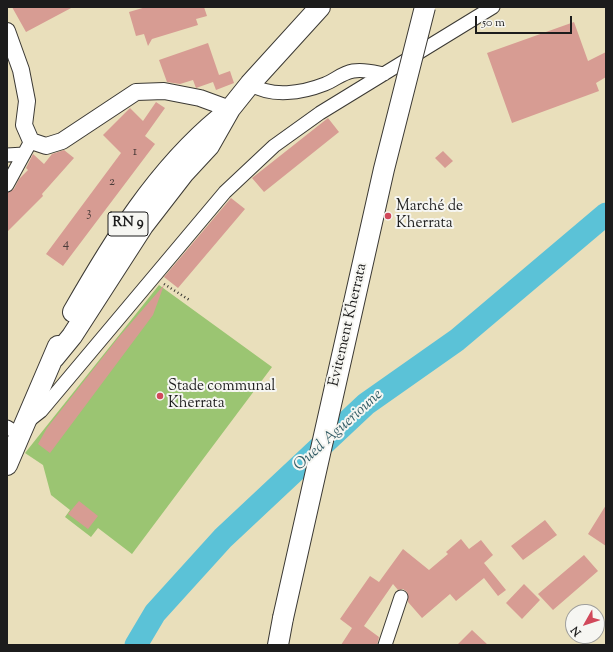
<!DOCTYPE html>
<meta charset="utf-8">
<style>
body{margin:0}
#map{position:relative;width:613px;height:652px;overflow:hidden;background:#e9dfbb;font-family:"Sorts Mill Goudy",serif}
canvas{display:block}
.frame{position:absolute;inset:0;border:8px solid #1c1c1c;pointer-events:none}
.north{position:absolute;left:565px;top:604px;width:40px;height:40px;box-sizing:border-box;background:#f6f6f2;border:1px solid #9f9f9c;border-radius:50%;rotate:231deg;font-size:11px;font-weight:700;line-height:16px;text-align:center;color:#1c1c1c}
.north::after{content:'';display:block;margin:auto;width:14px;height:18px;background:#d1495b;clip-path:polygon(50% 0,100% 100%,50% 72%,0 100%)}
.scale{position:absolute;left:475px;top:16px;width:97px;height:18px;box-sizing:border-box;border:2px solid #1c1c1c;border-top:0;padding-left:5px;font-size:12px;line-height:14px;white-space:nowrap;color:#1c1c1c;-webkit-text-stroke:3px #f6f6f2;paint-order:stroke}
</style>
<div id="map">
<canvas width="613" height="652"></canvas>
<div class="frame"></div>
<div class="north">N</div>
<div class="scale">50 m</div>
</div>
<script>
const ctx = document.querySelector('canvas').getContext('2d');
ctx.lineJoin = 'round';
function paint(path, color) {
  ctx.fillStyle = color;
  ctx.fill(path, 'evenodd');
}
function stroke(path, color, width, dash) {
  ctx.strokeStyle = color;
  ctx.lineWidth = width;
  ctx.lineCap = dash ? 'butt' : 'round';
  ctx.setLineDash(dash || []);
  ctx.stroke(path);
}
function write(font, color, halo, rows, align = 'center') {
  ctx.font = font + ' "Sorts Mill Goudy",serif';
  ctx.lineWidth = 4;
  ctx.setLineDash([]);
  ctx.textBaseline = 'middle';
  ctx.strokeStyle = halo;
  ctx.fillStyle = color;
  for (const [text, x, y, turn = 0] of rows) {
    ctx.save();
    ctx.translate(x, y);
    ctx.rotate((+turn || 0) * Math.PI / 180);
    ctx.textAlign = isNaN(turn) ? turn : align;
    if (halo) ctx.strokeText(text, 0, 0);
    ctx.fillText(text, 0, 0);
    ctx.restore();
  }
}
paint(new Path2D(`
 M159,285L272,367L132,554L98,528L91,537L65,517L70,510L51,495L43,465L25,453Z`), '#9bc572');
stroke(new Path2D(`
 M136,645L155,613L223,538L366,404L457,340L606,214`), '#5bc2d7', 23);
paint(new Path2D(`
 M12,7H73L26,32Z
 M146,7H204L207,16L196,19L198,25L152,39L148,46L144,34L136,36L129,12Z
 M574,22L588,61L606,52V77L596,83L599,91L512,123L487,53Z
 M208,43L219,75L230,71L234,83L216,90L213,82L196,88L193,80L180,84L167,82L159,60Z
 M156,102L165,108L145,136L155,144L63,266L46,254L121,153L103,135L130,108L143,121Z
 M328,118L339,132L264,192L252,178Z
 M64,150L74,158L42,194L43,196L7,232V193L14,189L19,179L28,170L26,168L33,154L44,164L52,154Z
 M443,151L453,161L445,168L435,158Z
 M231,198L245,209L178,288L164,277Z
 M164,285L153,315L50,453L38,444L47,428L118,338Z
 M79,501L98,516L88,529L68,514Z
 M606,505V546L588,534Z
 M545,520L557,535L523,560L511,546Z
 M461,539L469,549L481,540L493,555L484,563L506,590L498,596L484,578L456,601L450,594L422,618L408,602L407,592L403,589L398,590L393,584L364,626L379,637L377,645H341L352,628L340,619L370,576L379,582L403,549L429,570L448,554L446,552Z
 M584,555L598,571L553,610L538,594Z
 M524,584L540,600L522,619L506,603Z
 M472,630L488,645H457Z`), '#d79c93');
const minor = new Path2D(`
 M250,84C272,98 302,93 325,84C335,80 342,73 353,71C364,69 374,72 384,74
 M7,155L24,154
 M7,185L31,141
 M27,422L41,411L225,192L274,146L320,113L493,7
 M7,427L20,435
 M385,645L401,597`);
const tertiary = new Path2D(`
 M7,31L21,70L27,101L24,125L31,141L46,146L62,141L136,92L164,91L200,98L230,109`);
const primary = new Path2D(`
 M73,312C113,242 157,170 220,118
 M54,358L72,336L143,226L184,173L209,146L230,109L250,84L320,7
 M7,465L58,346
 M278,645L283,618`);
stroke(minor, '#3b3934', 15);
stroke(tertiary, '#3b3934', 18);
stroke(primary, '#3b3934', 22);
stroke(new Path2D(`
 M164,284L191,301`), '#3b3934', 2.5, [1, 3]);
stroke(minor, '#fff', 13);
stroke(tertiary, '#fff', 16);
stroke(primary, '#fff', 20);
const primaryBridge = new Path2D(`
 M283,618L384,169L425,7`);
stroke(primaryBridge, '#3b3934', 22, []);
stroke(primaryBridge, '#fff', 20);
for (const [x, y, r, color] of [
 [388,216,4,"#d1495b"],
 [160,396,4,"#d1495b"]
]) {
  const dot = new Path2D();
  dot.arc(x, y, r, 0, 2 * Math.PI);
  ctx.fillStyle = color;
  ctx.fill(dot);
  stroke(dot, '#f6f6f2', 1.5);
}
write('13px', '#4b3c3a', null, [
 ["1",135,153],
 ["2",112,183],
 ["3",89,214],
 ["4",66,245]
]);
for (const [x, y, w] of [
 [128,224,40]
]) {
  const box = new Path2D();
  box.roundRect(x - w / 2, y - 12, w, 24, 3);
  ctx.fillStyle = '#f6f6f2';
  ctx.fill(box);
  stroke(box, '#1c1c1c', 1);
}
write('bold 14px', '#1c1c1c', null, [
 ["RN 9",128,224]
]);
write('15px', '#1c1c1c', '#f6f6f2', [
 ["Marché de",396,207],
 ["Kherrata",396,224],
 ["Stade communal",168,387],
 ["Kherrata",168,404]
], 'left');
write('15px', '#1c1c1c', '#f6f6f2', [
 ["Evitement Kherrata",349,325,-77]
]);
write('italic 16px', '#355e67', '#f6f6f2', [
 ["Oued Aguerioune",339,431,-42]
]);
</script>
